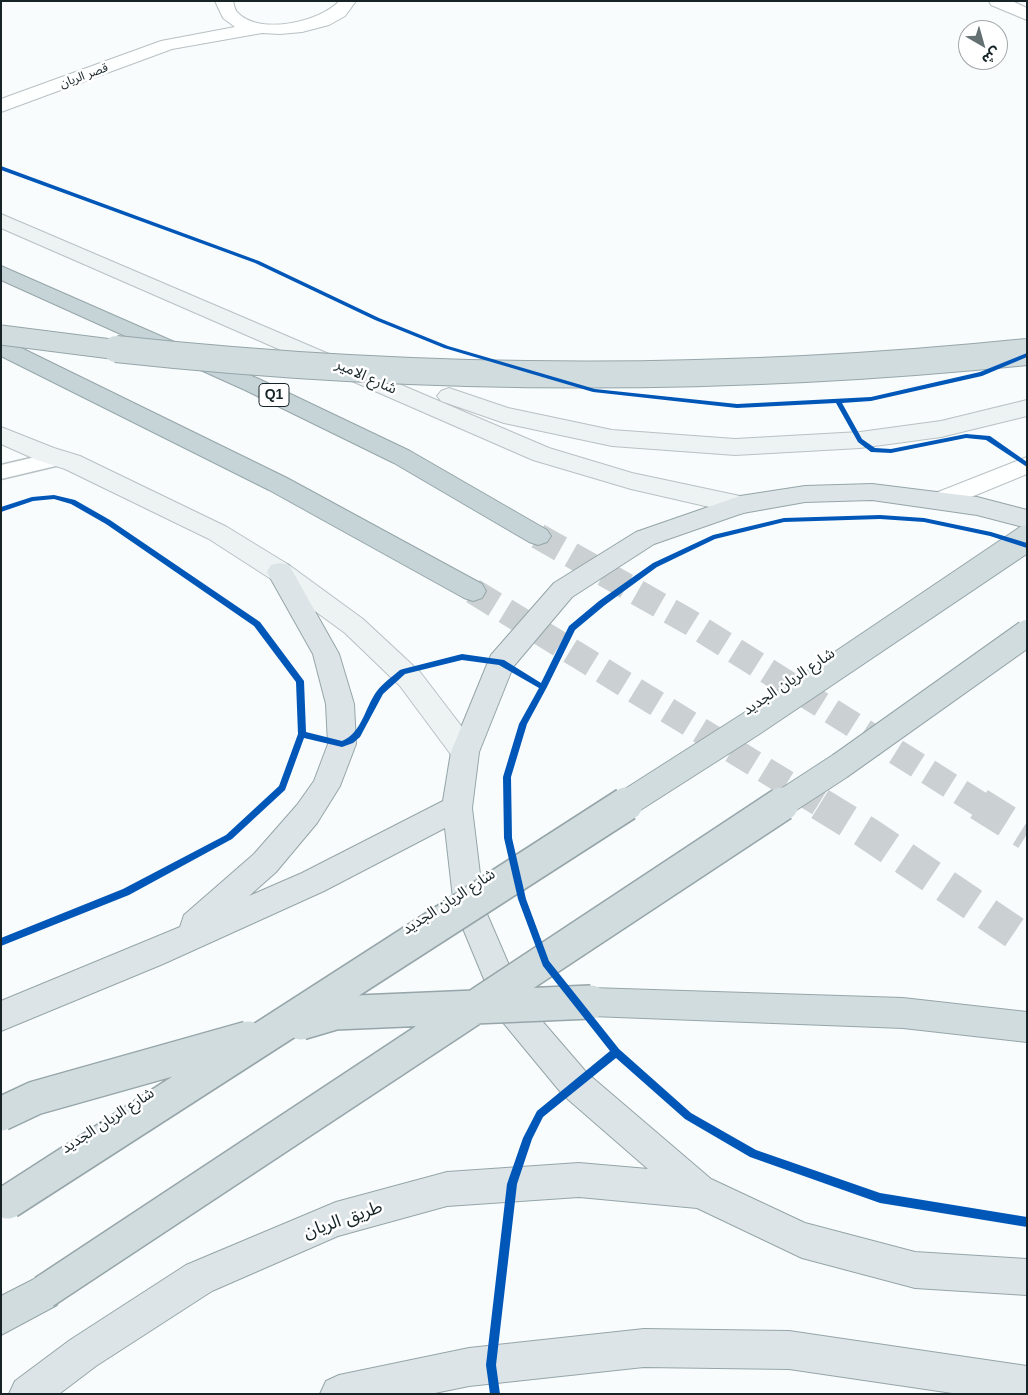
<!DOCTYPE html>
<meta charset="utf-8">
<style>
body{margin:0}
#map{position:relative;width:1028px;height:1395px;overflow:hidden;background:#f8fcfd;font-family:Arial,"Noto Sans Arabic",sans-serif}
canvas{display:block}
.frame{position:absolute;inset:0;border:2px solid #162428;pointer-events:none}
.north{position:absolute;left:958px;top:20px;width:50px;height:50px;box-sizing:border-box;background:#fff;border:1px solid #a2a7a9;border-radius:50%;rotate:142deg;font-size:14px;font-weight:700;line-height:20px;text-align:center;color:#162428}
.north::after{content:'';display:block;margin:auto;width:18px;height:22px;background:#657073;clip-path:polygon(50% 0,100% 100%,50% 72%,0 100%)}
</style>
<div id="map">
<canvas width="1028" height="1395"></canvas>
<div class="frame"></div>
<div class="north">ش</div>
</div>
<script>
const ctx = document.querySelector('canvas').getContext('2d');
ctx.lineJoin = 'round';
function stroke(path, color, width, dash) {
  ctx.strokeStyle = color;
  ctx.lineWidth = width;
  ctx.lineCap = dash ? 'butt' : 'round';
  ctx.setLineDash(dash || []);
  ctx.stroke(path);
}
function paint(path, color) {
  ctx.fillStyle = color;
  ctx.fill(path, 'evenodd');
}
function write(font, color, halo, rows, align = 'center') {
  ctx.font = font + ' Arial,"Noto Sans Arabic",sans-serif';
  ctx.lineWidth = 5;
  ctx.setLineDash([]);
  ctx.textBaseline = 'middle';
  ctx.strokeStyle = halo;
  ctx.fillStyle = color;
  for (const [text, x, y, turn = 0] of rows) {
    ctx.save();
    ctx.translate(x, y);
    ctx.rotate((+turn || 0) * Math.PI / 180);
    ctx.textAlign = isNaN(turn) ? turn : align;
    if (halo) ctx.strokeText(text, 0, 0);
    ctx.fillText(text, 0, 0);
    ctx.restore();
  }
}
stroke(new Path2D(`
 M538,536L691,623L981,805
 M473,591L822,805`), '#cbd1d2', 26, [26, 12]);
stroke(new Path2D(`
 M820,804L867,833L1027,941
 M979,804L1027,834`), '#cbd1d2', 33, [33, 17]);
const service = new Path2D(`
 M57,452L64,454L67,459L64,464L1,479V465Z`);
const minor = new Path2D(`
 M215,1H233C234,5 235,10 237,12C258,36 321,22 339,1H356L345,16L329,25L302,32L280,34L262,33L172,49L1,112V99L161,41L235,27L223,18Z
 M989,1H1012L1027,8V20L991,5Z`);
const tertiary = new Path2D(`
 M1027,457V474L942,509L933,506L930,500L933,494Z`);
const secondary = new Path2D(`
 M1,214L549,448L632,473L740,496L749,499L752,505L749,511L740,514L631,489L533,460L1,228Z
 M449,388L508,408L612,430L735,439L860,432L941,421L1027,400V416L941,437L860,448L735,455L612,446L504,423L441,401L437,396L441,391Z
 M1,427L54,448L80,456L227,527L289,565L363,619L420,672L475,744L479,752L475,760L465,763L455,760L400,686L345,633L271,579L209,539L65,469L37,460L1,444Z`);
const primary = new Path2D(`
 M872,484L977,497L1027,510V528L977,515L872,500L805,502L743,513L654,544L572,597L513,667L479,752L472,808L484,907L524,1000L587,1073L711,1179L805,1223L915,1252L1027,1259V1295L915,1288L802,1258L697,1208L579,1197L447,1206L338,1236L212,1291L96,1366L59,1394H9L15,1381L70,1340L186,1265L336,1202L447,1172L579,1163L648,1169L563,1095L501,1020L454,907L445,828L324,891L163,964L1,1031V1001L180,927L184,915L254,854L297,805L314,781L328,744L326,704L313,654L267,572L271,565L280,563L289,565L339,654L354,704L356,744L340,786L317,823L276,872L249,896L302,873L443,801L451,752L488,662L491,655L554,583L636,532L740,496L805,486Z
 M644,1329L789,1331L1027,1366V1394H959L789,1369L644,1367L469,1386L430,1394H320L326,1381L339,1375L469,1348Z`);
const trunk = new Path2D(`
 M591,988L903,998L1027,1012V1042L903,1028L591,1016L580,1012L575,1002L580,992Z
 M44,1274L57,1279L62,1292L57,1305L1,1335V1296Z`);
const motorway = new Path2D(`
 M1,266L261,380L410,451L547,530L551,536L547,542L538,545L529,542L394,463L245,390L1,280Z
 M1,340L9,342L287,478L482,584L486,591L482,598L473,601L464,598L269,490L1,356Z`);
stroke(service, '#b8c1c3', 3);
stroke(minor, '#b8c1c3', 2);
stroke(tertiary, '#b8c1c3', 2);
stroke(secondary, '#b8c1c3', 2);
stroke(primary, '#95a5a9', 2);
stroke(trunk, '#95a5a9', 2);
stroke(motorway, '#95a5a9', 2);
paint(service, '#feffff');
paint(minor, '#feffff');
paint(tertiary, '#feffff');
paint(secondary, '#edf2f3');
paint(primary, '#dce4e7');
paint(trunk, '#d1dcdf');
paint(motorway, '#c6d3d7');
const trunkBridgeFar2 = new Path2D(`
 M1,335L127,351`);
const trunkBridgeFar1 = new Path2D(`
 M116,349C419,382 724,383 1027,352
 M624,805L754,722L1027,538
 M780,805L840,766L1027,633`);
const trunkBridge = new Path2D(`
 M301,1023L335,1013L591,1002
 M1,1114L35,1098L248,1038
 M8,1202L626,804
 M44,1292L782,804`);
stroke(trunkBridgeFar2, '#95a5a9', 21, []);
stroke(trunkBridgeFar1, '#95a5a9', 28, []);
stroke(trunkBridge, '#95a5a9', 36, []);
stroke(trunkBridgeFar2, '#d1dcdf', 19);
stroke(trunkBridgeFar1, '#d1dcdf', 26);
stroke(trunkBridge, '#d1dcdf', 33);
paint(new Path2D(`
 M1,166L259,261L379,318L448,346L595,389L737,404L871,397L980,372L1027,353V357L982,376L871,401L842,403L862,439L875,448L891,449L966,434L990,436L1027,462V467L986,440L966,438L891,453L871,452L858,442L836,403L737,408L593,392L444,348L375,320L255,263L1,170Z
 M54,495L75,500L110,520L260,622L304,681L306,732L342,741C362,733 365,707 377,691C383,683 393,676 400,670L403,669L462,654L504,660L541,683L569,626L599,601L653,563L713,535L784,518L880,515L924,518L991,532L1027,543V548L990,536L924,522L880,519L784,522L715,539L657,567L605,605L575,630L547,687L527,724L511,777L512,838L526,899L549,961L619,1049L691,1113L756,1150L880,1193L1027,1217V1227L880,1203L750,1157L685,1119L616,1058L543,1117L532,1139L517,1184L496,1365L500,1394H490L486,1365L507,1184L523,1138L537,1111L610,1051L543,966L518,899L504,838L503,777L519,724L539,688L499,665L462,660L405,674L383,694L360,737L353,743L342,747L304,738L285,790L232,839L129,895L1,946V938L123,889L226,835L279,786L298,734L296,682L254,626L106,524L71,504L54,499L33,501L1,512V507L32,497Z`), '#0057b8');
write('12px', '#162428', '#fff', [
 ["قصر الريان",84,76,-20]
]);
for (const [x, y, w] of [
 [274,395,30]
]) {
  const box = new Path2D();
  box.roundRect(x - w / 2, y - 11.5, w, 23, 4);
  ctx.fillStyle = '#fff';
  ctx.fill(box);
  stroke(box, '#162428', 1);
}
write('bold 14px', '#162428', null, [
 ["Q1",274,395]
]);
write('15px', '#162428', '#fff', [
 ["شارع الامير",366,377,24],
 ["شارع الريان الجديد",789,682,-34],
 ["شارع الريان الجديد",449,902,-33],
 ["شارع الريان الجديد",108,1121,-33]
]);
write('18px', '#162428', '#fff', [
 ["طريق الريان",343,1220,-19]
]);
</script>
